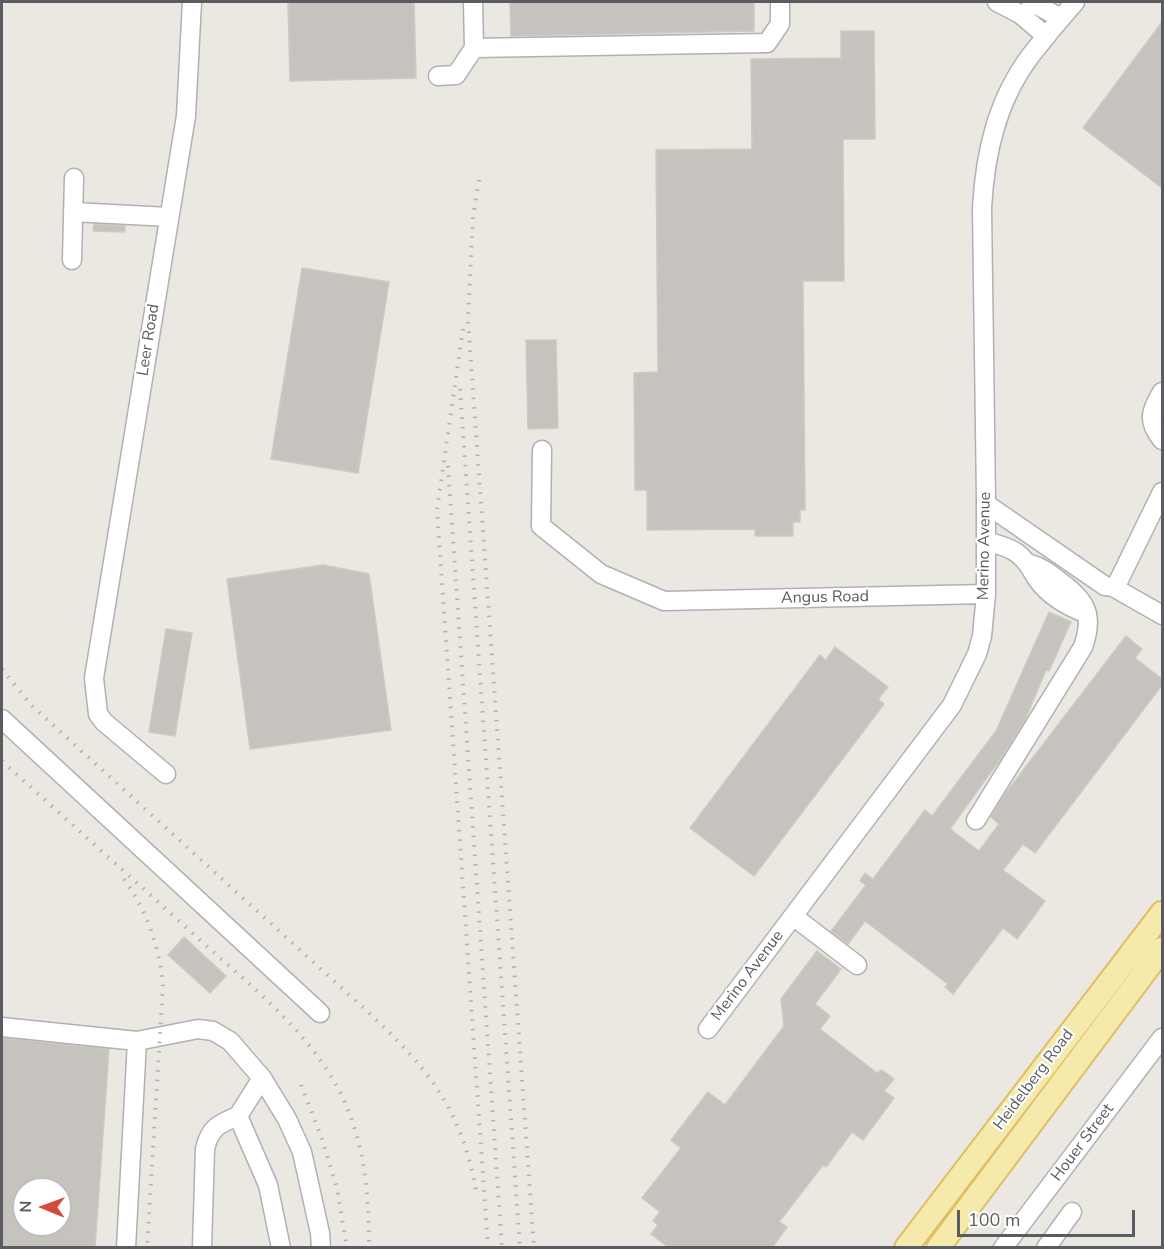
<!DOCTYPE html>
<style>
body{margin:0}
#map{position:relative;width:1164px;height:1249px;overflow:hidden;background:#eae8e1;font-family:"Nunito Sans",sans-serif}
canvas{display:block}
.frame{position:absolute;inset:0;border:3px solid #595c60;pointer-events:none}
.north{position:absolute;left:12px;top:1177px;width:60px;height:60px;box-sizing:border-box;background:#fff;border:2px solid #bdbebf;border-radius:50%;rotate:271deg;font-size:16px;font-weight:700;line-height:24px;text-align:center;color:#595c60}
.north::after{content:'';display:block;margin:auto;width:21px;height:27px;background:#d44b3d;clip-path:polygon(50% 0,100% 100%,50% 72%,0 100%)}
.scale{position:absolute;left:957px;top:1210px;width:178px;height:27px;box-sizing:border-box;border:3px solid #595c60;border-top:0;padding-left:8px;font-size:18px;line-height:21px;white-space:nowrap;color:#595c60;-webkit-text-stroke:4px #fff;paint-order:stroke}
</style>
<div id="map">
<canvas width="1164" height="1249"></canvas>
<div class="frame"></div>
<div class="north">N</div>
<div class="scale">100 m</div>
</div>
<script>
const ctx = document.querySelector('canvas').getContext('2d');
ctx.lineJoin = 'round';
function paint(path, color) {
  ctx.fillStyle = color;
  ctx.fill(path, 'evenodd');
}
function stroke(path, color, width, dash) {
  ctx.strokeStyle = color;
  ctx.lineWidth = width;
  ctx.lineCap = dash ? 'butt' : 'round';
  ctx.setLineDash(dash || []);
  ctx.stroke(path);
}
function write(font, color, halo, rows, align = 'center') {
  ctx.font = font + ' "Nunito Sans",sans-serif';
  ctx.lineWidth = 4.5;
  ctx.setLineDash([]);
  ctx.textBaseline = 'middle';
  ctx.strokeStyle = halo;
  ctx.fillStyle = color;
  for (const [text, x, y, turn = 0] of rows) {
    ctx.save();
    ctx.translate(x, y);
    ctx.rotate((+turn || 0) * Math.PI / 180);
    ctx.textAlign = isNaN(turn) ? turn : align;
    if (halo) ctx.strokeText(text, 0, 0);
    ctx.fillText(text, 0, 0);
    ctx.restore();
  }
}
const building = new Path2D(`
 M288,2H414L416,78L290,81Z
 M510,2H754V31L511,36Z
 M1162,22V188L1083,128Z
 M841,31H874L875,139H843L844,281H803L805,510H800V522H793V536H755V529L647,530V490H635L634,373L658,372L656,150L752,149L751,59L841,58Z
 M94,224L125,226V232L93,231Z
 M302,268L389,282L358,473L271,459Z
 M526,340H556L558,428L528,429Z
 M323,565L369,574L391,730L250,749L227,579Z
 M1049,612L1071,622L1049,671L1046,670L1025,720L999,761L950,829L979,851L999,824L991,817L1005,794L1126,636L1142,649L1135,658L1162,679V685L1035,853L1023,844L1003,870L1045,901L1017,939L1003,928L953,994L945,987L948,984L865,921L848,944L831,931L866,885L860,881L865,873L873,879L925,810L932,816L996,731Z
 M166,629L192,633L175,736L149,732Z
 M835,647L888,687L878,699L884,704L754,876L690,828L820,655L826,660Z
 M184,937L226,976L210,993L168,955Z
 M817,951L841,969L815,1004L830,1016L820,1029L877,1073L882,1070L894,1079L884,1091L894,1098L863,1140L852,1132L826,1167L823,1165L779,1222L787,1227L772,1248H669L651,1234L658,1225L653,1221L660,1212L642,1198L681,1148L671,1140L708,1092L725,1105L784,1026L781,999Z
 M2,1038L109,1049L95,1248H2ZM24,1189H60V1225H24Z`);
paint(building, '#c6c3be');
stroke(building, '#cecac0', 1.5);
const minor = new Path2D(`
 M473,2L474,48L767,43L780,24V2
 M997,2L1020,14L1046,36
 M1031,2L1061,18
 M438,76L456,75L474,48
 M73,212L169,217
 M72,260L74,178
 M1162,392C1150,412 1147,421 1162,440
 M542,450L541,526L601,574L664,601L986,594
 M986,504L1105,586L1113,587L1117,584L1162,492
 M986,541C996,544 1009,547 1017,553C1028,562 1030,568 1037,579C1048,595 1069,607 1087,614
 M1113,587L1162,615
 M2,719L320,1013
 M166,774L104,722L98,714L94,678L186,116L192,2
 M976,820L1083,647C1095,613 1085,600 1058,580C1049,573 1042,567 1030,564
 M793,916L857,965
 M2,1027L137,1041L198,1029L213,1031L230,1041L262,1078L287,1119L302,1152L320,1233L321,1248
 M708,1029L952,705L977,654L982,636L986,594V500L982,208C985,153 997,100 1031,55C1045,37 1060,19 1075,2
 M262,1078L238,1116L268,1185L281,1248
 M126,1248L137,1041
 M202,1248L205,1149C210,1127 219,1124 238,1116
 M1003,1248L1162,1038
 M1046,1248L1072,1212`);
const major = new Path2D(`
 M906,1248L1162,913
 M938,1248L1162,949`);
stroke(minor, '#aeb1b5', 21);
stroke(major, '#e0bf64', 26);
stroke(minor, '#fff', 18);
stroke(major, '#f5eaab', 22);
stroke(new Path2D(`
 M479,180L473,216L468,320L534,1248
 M463,329L437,510L488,1248
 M460,389L520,1248
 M448,466L502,1248
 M2,669L31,705L368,1012C429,1069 464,1112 477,1197
 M2,761C68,821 134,880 200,940C245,981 293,1018 327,1070C363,1124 369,1184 369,1248
 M124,879C147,911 159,946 163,985L147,1248
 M301,1085L322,1139L337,1188L347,1248`), '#afb0b0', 4, [1.5, 8]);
write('16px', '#595c60', '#fff', [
 ["Leer Road",149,340,-81],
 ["Merino Avenue",985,546,-89],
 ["Angus Road",825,598,-1],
 ["Merino Avenue",748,976,-53],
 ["Heidelberg Road",1034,1080,-53],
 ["Houer Street",1083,1143,-53]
]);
</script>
